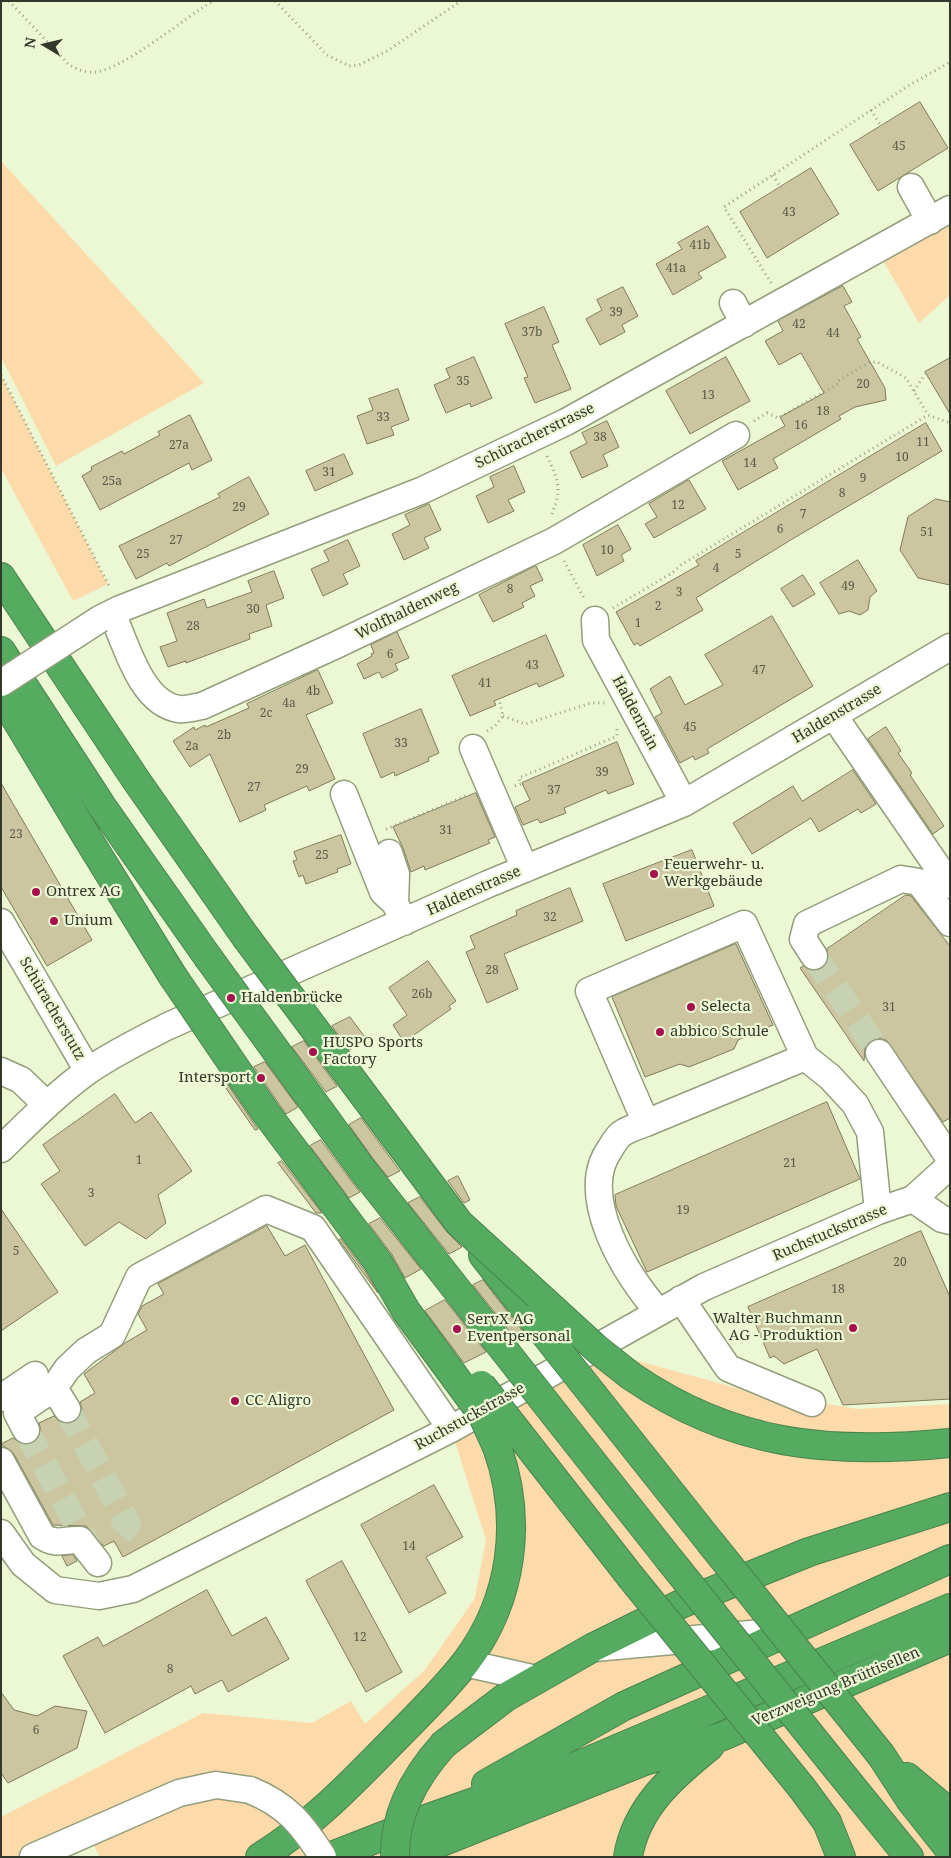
<!DOCTYPE html>
<meta charset="utf-8">
<style>
body{margin:0}
#map{position:relative;width:951px;height:1858px;overflow:hidden;background:#ecf8d4;font-family:"Noto Serif",serif}
canvas{display:block}
.frame{position:absolute;inset:0;border:2px solid #33382a;pointer-events:none}
.north{position:absolute;left:20px;top:20px;width:50px;height:50px;-webkit-text-stroke:4px #ecf8d4;paint-order:stroke;rotate:279deg;font-size:14px;font-weight:700;line-height:20px;text-align:center;color:#33382a}
.north::after{content:'';display:block;margin:auto;width:18px;height:22px;background:#33382a;clip-path:polygon(50% 0,100% 100%,50% 72%,0 100%)}
</style>
<div id="map">
<canvas width="951" height="1858"></canvas>
<div class="frame"></div>
<div class="north">N</div>
</div>
<script>
const ctx = document.querySelector('canvas').getContext('2d');
ctx.lineJoin = 'round';
function paint(path, color) {
  ctx.fillStyle = color;
  ctx.fill(path, 'evenodd');
}
function stroke(path, color, width, dash) {
  ctx.strokeStyle = color;
  ctx.lineWidth = width;
  ctx.lineCap = dash ? 'butt' : 'round';
  ctx.setLineDash(dash || []);
  ctx.stroke(path);
}
function write(font, color, halo, rows, align = 'center') {
  ctx.font = font + ' "Noto Serif",serif';
  ctx.lineWidth = 4.5;
  ctx.setLineDash([]);
  ctx.textBaseline = 'middle';
  ctx.strokeStyle = halo;
  ctx.fillStyle = color;
  for (const [text, x, y, turn = 0] of rows) {
    ctx.save();
    ctx.translate(x, y);
    ctx.rotate((+turn || 0) * Math.PI / 180);
    ctx.textAlign = isNaN(turn) ? turn : align;
    if (halo) ctx.strokeText(text, 0, 0);
    ctx.fillText(text, 0, 0);
    ctx.restore();
  }
}
paint(new Path2D(`
 M1,161L204,383L56,466L1,357Z
 M950,209V295L919,323L877,250Z
 M1,375L108,584L73,601L1,468Z
 M598,1350L744,1390L857,1409L950,1404V1857H100L87,1833L33,1857H1V1817L203,1713L312,1723L351,1701L365,1724L425,1670L475,1598L486,1540L451,1429Z`), '#fcdaaa');
const building = new Path2D(`
 M920,102L948,148L878,191L850,145Z
 M811,168L839,214L767,258L740,212Z
 M708,226L726,257L698,273L702,278L673,295L656,264L682,249L678,243Z
 M843,286L852,302L844,306L861,337L857,339L885,388L886,400L855,407L839,416L841,419L773,459L778,468L738,490L722,461L785,426L780,417L824,393L801,353L779,365L765,341L783,331L778,321Z
 M623,287L638,316L622,325L625,332L600,345L586,319L602,310L597,300Z
 M544,307L559,342L552,345L571,389L535,403L524,378L528,377L505,324Z
 M474,357L492,398L471,407L470,403L446,413L434,385L450,378L446,369Z
 M726,357L750,401L690,434L666,391Z
 M950,358V414L925,372Z
 M398,389L409,420L391,427L394,435L367,444L357,416L373,410L369,399Z
 M190,415L212,460L192,470L189,463L100,510L82,476L92,470L91,467L122,451L124,454L160,435L158,432Z
 M607,421L619,447L603,455L608,466L582,478L570,452L587,443L582,433Z
 M926,423L942,451L794,538L696,598L703,610L640,646L638,643L634,645L616,612L699,565L696,561Z
 M344,454L353,474L315,491L306,471Z
 M514,466L525,492L508,500L514,511L488,523L476,496L494,487L490,477Z
 M249,477L269,514L169,566L167,563L136,579L119,546L220,497L218,494Z
 M689,480L706,509L654,538L645,524L657,517L649,504Z
 M936,499L950,502V585L918,578L900,550L908,517Z
 M429,504L441,530L424,538L429,548L404,560L392,534L410,525L405,515Z
 M618,525L631,549L621,555L624,561L597,576L583,545Z
 M348,540L360,566L343,574L348,584L323,596L311,569L329,561L324,551Z
 M858,560L877,591L870,597L868,610L860,615L849,611L839,614L820,583Z
 M536,566L543,580L530,586L535,596L522,603L524,607L493,622L479,595Z
 M274,571L284,598L266,605L272,626L249,634L250,639L186,663V661L168,667L160,647L177,641L167,613L204,599L207,608L252,592L248,581Z
 M803,575L815,594L793,607L781,589Z
 M772,616L813,686L707,749L709,753L695,760L693,756L680,763L655,717L662,713L650,689L670,676L685,705L723,685L705,655Z
 M397,632L409,658L395,664L398,670L382,678L379,672L364,679L357,664L372,656L371,654L374,653L371,645Z
 M546,635L564,676L539,687L537,683L494,701L496,705L470,716L452,676Z
 M318,670L333,703L306,715L335,779L309,791L307,786L264,805L266,810L240,822L210,754L190,767L173,741L194,727L195,730L205,725L206,727L249,708L247,704Z
 M421,709L439,753L428,758L429,761L395,776L394,772L381,778L363,734Z
 M886,727L901,751L898,753L912,773L910,775L944,826L933,834L868,739Z
 M617,742L634,784L608,794L606,790L564,808L566,813L540,823L538,819L523,825L515,807L530,800L522,783Z
 M853,770L876,804L861,813L858,809L819,832L811,818L752,854L733,823L793,786L802,801Z
 M1,783L92,940L47,966L1,887Z
 M476,793L495,837L488,840L490,843L425,870L424,866L411,872L403,848L393,827Z
 M341,835L351,864L337,869L338,872L306,884L303,875L299,877L293,861L297,860L294,852Z
 M692,850L714,906L626,941L603,884Z
 M570,888L583,921L504,954L518,989L487,1003L466,952L475,948L470,936L517,915L516,911Z
 M906,895L911,896L950,946V1118L943,1122L886,1040L878,1038L870,1041L865,1047L864,1061L800,968L803,966L814,971L823,968L828,962L827,949Z
 M736,944L773,1025L738,1040L734,1049L689,1067L680,1064L645,1077L612,997Z
 M428,961L456,1001L449,1006L451,1009L404,1042L393,1025L407,1015L389,988Z
 M350,1017L367,1040L349,1050L332,1026Z
 M304,1041L337,1086L326,1092L292,1047Z
 M265,1062L298,1107L286,1114L279,1104L254,1067Z
 M226,1082L253,1122L258,1129L255,1130L223,1084Z
 M115,1094L135,1123L151,1112L192,1171L158,1195L166,1223L146,1239L119,1222L85,1246L41,1184L60,1171L43,1145Z
 M827,1102L860,1179L647,1272L616,1206L615,1195Z
 M361,1118L400,1171L388,1177L374,1160L349,1125Z
 M321,1140L349,1178L360,1192L349,1198L310,1146Z
 M282,1161L322,1213H316L278,1163Z
 M458,1176L470,1200L464,1203L448,1181Z
 M420,1197L447,1232L462,1247L449,1254L408,1203Z
 M1,1209L58,1292L1,1331Z
 M380,1218L421,1269L405,1278L391,1253L369,1224Z
 M267,1226L285,1256L305,1245L394,1410L123,1557L114,1541L104,1546L86,1526L53,1525L14,1454L1,1444L13,1438L25,1445L33,1443L38,1438L41,1431L39,1423L54,1416L60,1422L68,1424L75,1421L80,1416L82,1409L80,1402L95,1393L84,1374L125,1343L147,1330L138,1314L142,1306L164,1294L158,1284Z
 M921,1231L950,1297V1399L843,1405L817,1349L784,1364L774,1356L770,1358L748,1307Z
 M341,1239L365,1271L378,1293L339,1240Z
 M483,1280L521,1329L523,1332L514,1337L473,1285Z
 M445,1300L486,1352L464,1363L425,1311Z
 M434,1485L463,1537L426,1557L446,1593L409,1613L361,1525Z
 M73,1555L77,1561L67,1566L62,1556Z
 M342,1561L402,1672L366,1692L306,1581Z
 M207,1590L232,1636L266,1617L289,1659L228,1692L222,1680L195,1694L191,1686L105,1733L63,1656L98,1637L103,1646Z
 M1,1692L14,1710L37,1716L55,1706L87,1711L77,1748L8,1783L1,1773Z`);
paint(building, '#cbc5a0');
stroke(building, '#807a58', 1);
stroke(new Path2D(`
 M814,956L879,1053
 M67,1409L128,1524L114,1541
 M26,1430L92,1553`), '#c7d2b2', 26, [26, 13]);
const minor = new Path2D(`
 M911,187L930,221
 M733,303L744,324
 M112,613C126,644 141,704 179,709C186,710 195,707 202,706L334,646L554,541L736,435
 M100,619L120,609L423,490L566,422L950,209
 M595,620L596,640L684,803
 M834,716L950,885
 M473,748L525,869
 M344,794L383,892L395,903L404,922
 M389,853L396,874L395,903
 M1,922L88,1071
 M814,956L803,939L807,924L901,879L919,882L950,923
 M879,1053L950,1159
 M1,1071L21,1080L46,1104
 M646,1123L805,1057
 M1,1149C29,1122 56,1094 88,1071C112,1054 139,1041 166,1027L488,884L684,803L950,647
 M913,1199L942,1219L950,1221
 M681,1299L728,1368L812,1403
 M658,1311C625,1275 577,1195 610,1149C613,1144 617,1137 621,1134C628,1129 638,1126 646,1123L589,991L744,924L805,1057L830,1077L855,1104L870,1132L878,1211
 M54,1388L67,1409
 M1,1398L35,1375
 M26,1430L17,1413L54,1388L67,1369L86,1351L112,1335L139,1277L266,1209L313,1228L451,1429
 M1,1461L42,1536C56,1546 65,1539 80,1540L98,1563
 M1,1533L23,1564L55,1590L99,1596L133,1589L451,1429L704,1287L878,1211L913,1199L944,1171L950,1169
 M594,1648L784,1631
 M465,1663L536,1679
 M33,1857L179,1793L216,1785L250,1790`);
const highway = new Path2D(`
 M1,577L136,780L245,936
 M1,651L101,805L207,956
 M1,694L88,839L172,975
 M483,1255L533,1319
 M631,1376C733,1446 829,1455 950,1443
 M594,1396L710,1542
 M556,1416L669,1559
 M520,1435L630,1576
 M444,1744L506,1697L592,1648L683,1603L809,1552L950,1507
 M881,1755L911,1801L950,1850
 M840,1772L909,1857
 M907,1777L950,1813
 M486,1784L624,1706L950,1559
 M802,1788L827,1822L841,1857
 M260,1857C309,1827 349,1786 389,1745C415,1718 443,1692 466,1662C513,1599 523,1520 497,1447
 M329,1857L429,1818L579,1765L950,1608
 M404,1857L642,1762L723,1736L950,1638
 M628,1857C636,1807 673,1776 710,1746`);
stroke(minor, '#939e7c', 29);
stroke(highway, '#49834d', 30);
stroke(new Path2D(`
 M9,1L69,65C77,69 85,73 95,72C121,71 186,17 213,1
 M275,1L327,55L349,66L359,65L387,51L461,1
 M871,110L881,126
 M773,175L780,187
 M771,283L724,207L908,86L950,62
 M1,375L110,588
 M914,391L925,374
 M754,421L767,413L778,418L838,384V381L870,362H877L906,378L928,415
 M547,456C559,483 562,487 552,514
 M564,561L585,600
 M613,608L672,573L681,565L928,415L950,423
 M503,716L525,724L591,703H605
 M487,731L495,726L503,716L499,699
 M515,786L521,784L519,778L617,736V729
 M386,829L468,795`), '#97a086', 3, [1, 4]);
stroke(minor, '#fff', 26);
stroke(highway, '#55ab60', 28);
const minorBridge = new Path2D(`
 M1,683L100,619
 M250,1790C287,1805 302,1824 323,1857`);
const highwayBridge = new Path2D(`
 M245,936L459,1223L598,1350L631,1376
 M207,956L362,1169L556,1416
 M172,975L266,1113L378,1262L406,1311L482,1414L497,1447
 M533,1319L594,1396
 M481,1385L520,1435
 M710,1542L881,1755
 M669,1559L840,1772
 M630,1576L802,1788
 M395,1857C394,1813 416,1775 444,1744`);
stroke(minorBridge, '#939e7c', 29, []);
stroke(highwayBridge, '#49834d', 30, []);
stroke(minorBridge, '#fff', 26);
stroke(highwayBridge, '#55ab60', 28);
for (const [x, y, r, color] of [
 [654,874,5,"#a5104d"],
 [36,892,5,"#a5104d"],
 [54,921,5,"#a5104d"],
 [231,998,5,"#a5104d"],
 [691,1007,5,"#a5104d"],
 [660,1032,5,"#a5104d"],
 [313,1052,5,"#a5104d"],
 [261,1078,5,"#a5104d"],
 [853,1328,5,"#a5104d"],
 [457,1329,5,"#a5104d"],
 [235,1401,5,"#a5104d"]
]) {
  const dot = new Path2D();
  dot.arc(x, y, r, 0, 2 * Math.PI);
  ctx.fillStyle = color;
  ctx.fill(dot);
  stroke(dot, '#ecf8d4', 2);
}
write('12px', '#595b48', null, [
 ["45",899,147],
 ["43",789,213],
 ["41b",700,246],
 ["41a",676,269],
 ["39",616,313],
 ["42",799,325],
 ["37b",532,333],
 ["44",833,334],
 ["35",463,382],
 ["20",863,385],
 ["13",708,396],
 ["18",823,412],
 ["33",383,418],
 ["16",801,426],
 ["38",600,438],
 ["11",923,443],
 ["27a",179,446],
 ["10",902,458],
 ["14",750,464],
 ["31",329,473],
 ["9",863,479],
 ["25a",112,482],
 ["8",842,494],
 ["12",678,506],
 ["29",239,508],
 ["7",803,515],
 ["6",780,530],
 ["51",927,533],
 ["27",176,541],
 ["10",607,551],
 ["25",143,555],
 ["5",738,555],
 ["4",716,569],
 ["49",848,587],
 ["8",510,590],
 ["3",679,593],
 ["2",658,607],
 ["30",253,610],
 ["1",638,624],
 ["28",193,627],
 ["6",390,655],
 ["43",532,666],
 ["47",759,671],
 ["41",485,684],
 ["4b",313,692],
 ["4a",289,704],
 ["2c",266,714],
 ["45",690,728],
 ["2b",224,736],
 ["33",401,744],
 ["2a",192,747],
 ["29",302,770],
 ["39",602,773],
 ["27",254,788],
 ["37",554,791],
 ["31",446,831],
 ["23",16,835],
 ["25",322,856],
 ["32",550,918],
 ["28",492,971],
 ["26b",422,995],
 ["31",889,1008],
 ["1",139,1161],
 ["21",790,1164],
 ["3",91,1194],
 ["19",683,1211],
 ["5",16,1252],
 ["20",900,1263],
 ["18",838,1290],
 ["14",409,1547],
 ["12",360,1638],
 ["8",170,1670],
 ["6",36,1731]
]);
write('15px', '#33382a', '#ecf8d4', [
 ["Schüracherstrasse",535,436,-26],
 ["Wolfhaldenweg",407,611,-26],
 ["Haldenrain",635,713,62],
 ["Haldenstrasse",837,714,-31],
 ["Haldenstrasse",474,891,-24],
 ["Schüracherstutz",52,1009,60],
 ["Ruchstuckstrasse",830,1233,-23],
 ["Ruchstuckstrasse",470,1417,-29],
 ["Verzweigung Brüttisellen",836,1687,-23]
]);
write('15px', '#33382a', '#ecf8d4', [
 ["Feuerwehr- u.",664,865],
 ["Werkgebäude",664,882],
 ["Ontrex AG",46,892],
 ["Unium",64,921],
 ["Haldenbrücke",241,998],
 ["Selecta",701,1007],
 ["abbico Schule",670,1032],
 ["HUSPO Sports",323,1043],
 ["Factory",323,1060],
 ["Intersport",251,1078,"right"],
 ["Walter Buchmann",843,1319,"right"],
 ["AG - Produktion",843,1336,"right"],
 ["ServX AG",467,1320],
 ["Eventpersonal",467,1337],
 ["CC Aligro",245,1401]
], 'left');
</script>
